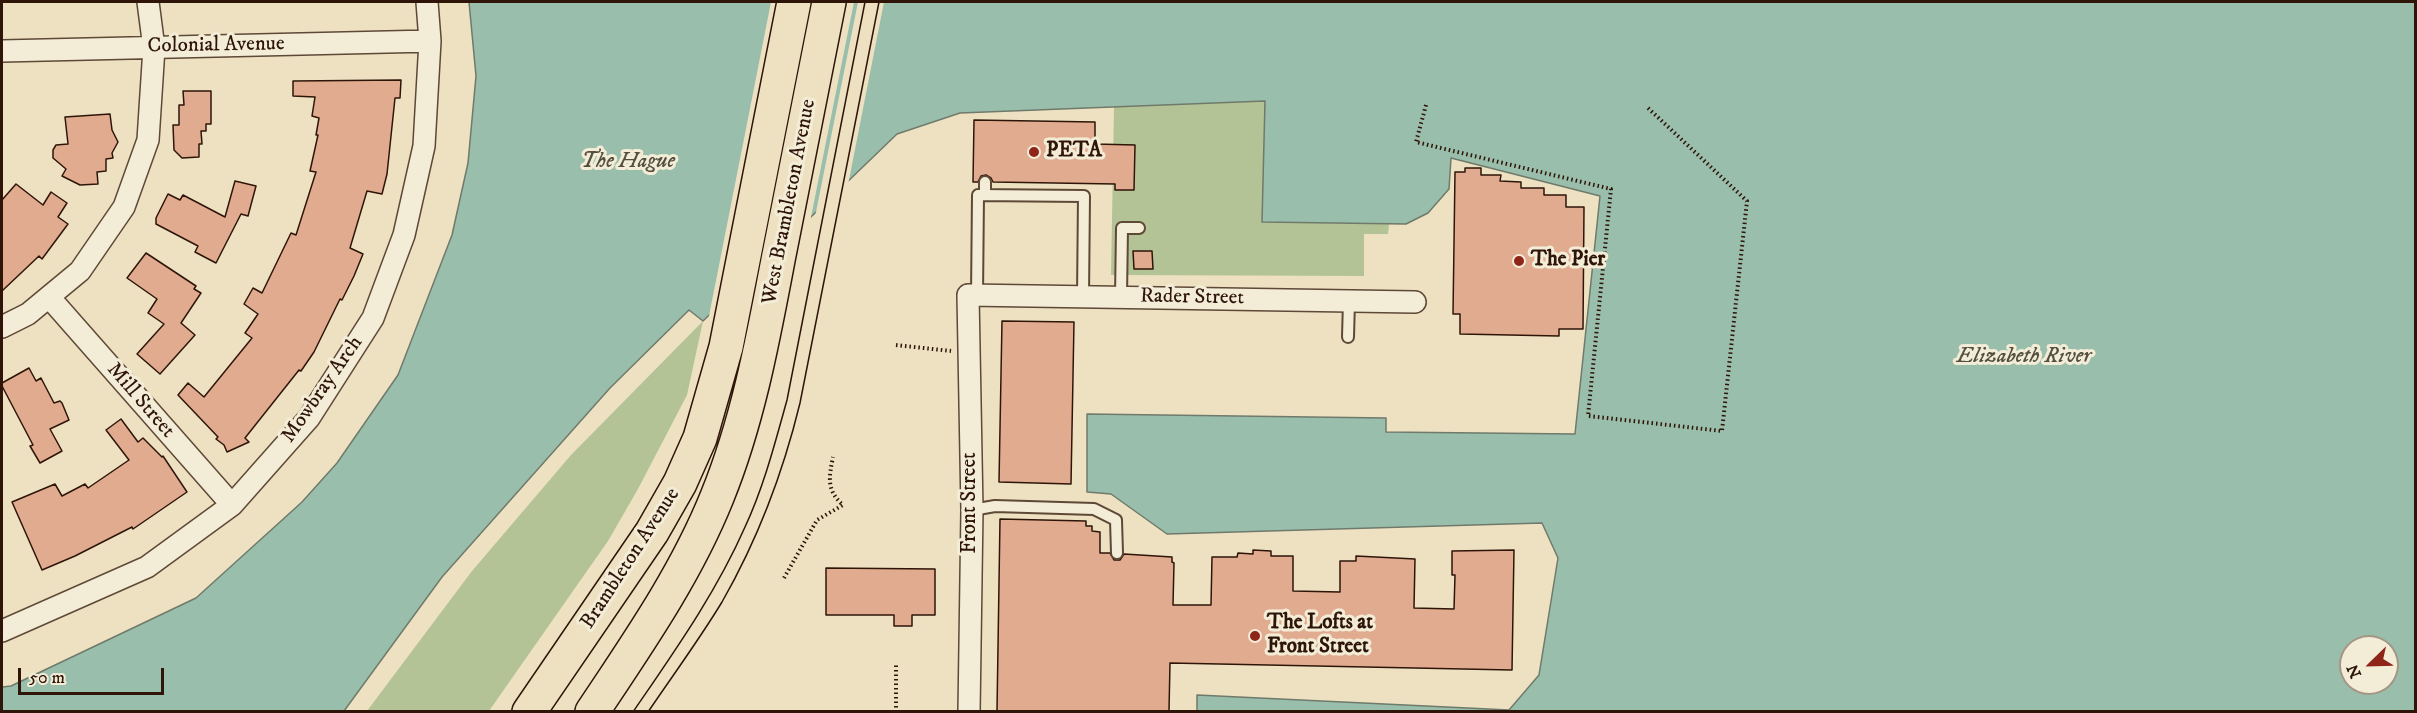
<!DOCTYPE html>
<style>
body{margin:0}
#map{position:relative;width:2417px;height:713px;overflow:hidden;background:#ede1c2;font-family:"IM FELL DW Pica",serif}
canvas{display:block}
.frame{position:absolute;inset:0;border:3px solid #2e1508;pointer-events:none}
.north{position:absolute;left:2339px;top:635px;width:60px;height:60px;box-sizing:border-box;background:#f3ecd7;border:2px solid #a49684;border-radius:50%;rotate:247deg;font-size:16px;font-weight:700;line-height:24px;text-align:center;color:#2e1508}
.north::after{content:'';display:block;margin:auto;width:21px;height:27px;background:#8f2418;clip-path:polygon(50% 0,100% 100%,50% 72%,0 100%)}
.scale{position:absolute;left:18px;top:668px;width:146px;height:27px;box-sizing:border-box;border:3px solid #2e1508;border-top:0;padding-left:8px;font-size:18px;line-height:21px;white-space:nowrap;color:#2e1508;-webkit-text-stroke:4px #f3ecd7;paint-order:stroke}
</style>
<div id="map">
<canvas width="2417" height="713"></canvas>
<div class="frame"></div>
<div class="north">N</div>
<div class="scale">50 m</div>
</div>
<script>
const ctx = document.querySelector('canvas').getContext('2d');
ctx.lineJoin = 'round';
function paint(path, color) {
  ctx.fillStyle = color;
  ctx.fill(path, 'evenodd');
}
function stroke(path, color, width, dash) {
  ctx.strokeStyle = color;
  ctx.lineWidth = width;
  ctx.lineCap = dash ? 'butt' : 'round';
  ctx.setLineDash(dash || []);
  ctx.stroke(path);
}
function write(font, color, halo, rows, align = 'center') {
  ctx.font = font + ' "IM FELL DW Pica",serif';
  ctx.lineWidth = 6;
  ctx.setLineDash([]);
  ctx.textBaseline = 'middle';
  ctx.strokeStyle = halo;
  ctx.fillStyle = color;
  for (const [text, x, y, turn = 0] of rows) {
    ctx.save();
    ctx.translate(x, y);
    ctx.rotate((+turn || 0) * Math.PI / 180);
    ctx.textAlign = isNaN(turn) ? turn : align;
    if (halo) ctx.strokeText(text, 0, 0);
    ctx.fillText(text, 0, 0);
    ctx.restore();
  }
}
paint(new Path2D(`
 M1266,101L1262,222L1389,224L1388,234H1364V276L1111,275L1114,107Z
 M703,321L687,395L638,489L608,541L489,711H367L472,571L571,455Z`), '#b4c396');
const water = new Path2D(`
 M469,2H2415V711H1197V695L1509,710L1539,675L1558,558L1542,523L1167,534L1111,494L1087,492V414L1386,418V432L1575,434L1600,196L1451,158L1449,189L1428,213L1406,224L1262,222L1265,101L960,113L897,134L703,321L689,310L610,388L442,577L344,711H2V687L11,686L196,598L302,502L337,463L398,375L452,235L468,163L476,76ZM2351,647H2387V683H2351Z`);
paint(water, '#9abeac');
stroke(water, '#6f7a6a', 1.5);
paint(new Path2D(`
 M771,2H854L810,222L708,321Z
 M858,2H884L848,185L815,217Z`), '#ede1c2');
const building = new Path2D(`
 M401,80L400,98H395L387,174L382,194L367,191L350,248L363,254L354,276L342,300L340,299L314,352L301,371L299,370L245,438L249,442L227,452L224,445L216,439L218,437L178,395L188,383L204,397L252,338L245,333L258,314L244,304L253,288L262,293L291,233L296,235L316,172L310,171L318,135H316L319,118L312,116L315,97L293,96V81Z
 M183,91H211V124H206V131H201L202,144H199V157L182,158L174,150L173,125H179V105H184Z
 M110,114L112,130L118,142L112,153L113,158L106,159V171L97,172L98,184L80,185L62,176L66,169L53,158V150L56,145L68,144L65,117Z
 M974,120L1095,122V144L1135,145L1134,190H1115V184L993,182L991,178L986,175L981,176L978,182H973Z
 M1465,168H1481V175H1501L1500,181L1521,182V188H1544V195H1566V207H1584L1583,329H1559V336L1460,334V314H1453L1455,172H1465Z
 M235,181L256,186L248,216L241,214L216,263L195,252L198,246L156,224V218L168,194L180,200L183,195L225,217Z
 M16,184L43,205L51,192L67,203L58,217L68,224L42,259L39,256L2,291V200Z
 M1133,251H1152L1153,269H1134Z
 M146,253L196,286L194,289L201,293L181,323L195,335L160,374L137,354L164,324L148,313L157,299L127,278Z
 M1002,321L1074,322L1071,484L999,482Z
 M29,368L36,381L41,378L54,403L60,401L62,403L69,420L50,429L62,451L40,463L30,446L33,445L2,386V383Z
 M121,419L138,442L143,438L162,457L163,456L187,492L133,529L132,527L75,556L42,570L12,502L55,484L62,496L85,484L88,488L129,460L106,430Z
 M1000,519L1086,521V526H1092V531L1100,532V553H1110L1114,560H1120L1124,554L1172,557V562L1174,563L1173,605H1211L1212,557H1237L1238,553L1253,554V550L1271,551V556H1293V591L1340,592V561H1356V556L1415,559L1414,608L1454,609L1455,575H1452V551L1514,550L1512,670L1170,663L1169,711H997Z
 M826,568L935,569V615H912V626H894V615H826Z`);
paint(building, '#e1ab90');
stroke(building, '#2e1508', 1.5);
const lane = new Path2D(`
 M985,195V182
 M977,295L978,195L1084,196L1083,296
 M1121,297L1122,228H1139
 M1348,337L1349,301
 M972,510L995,506L1094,509L1116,520L1117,553`);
const street = new Path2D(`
 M2,51L430,41
 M49,297L232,505
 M2,327L28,314L80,271L124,207L148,140L154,48L148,2
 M2,631L147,567L232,505L309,418L373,318L404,235L424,146L430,41L427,2
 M969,712L972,510L968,295L1415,302`);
const primary = new Path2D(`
 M529,712L652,532L680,483L700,438L726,347L794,2
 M592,712C638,643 686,574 717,497C748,421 763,339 778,260C795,174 812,88 829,2`);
stroke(lane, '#5e4836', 14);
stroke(street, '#5e4836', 24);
stroke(primary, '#2e1508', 36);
stroke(new Path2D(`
 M1426,105L1416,142L1611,189L1588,416L1722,431L1747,201L1648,108
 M1593,260L1603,261
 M896,345L951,351
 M784,578L817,520L843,505C826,490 829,477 833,457
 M896,712V664`), '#2e1508', 4, [1.5, 3]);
stroke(lane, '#f3ecd7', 10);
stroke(street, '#f3ecd7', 21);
stroke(primary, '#ede1c2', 33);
stroke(new Path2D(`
 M633,712C674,652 716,593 745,527C764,486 775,443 787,400L865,2
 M648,712C673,675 699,640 722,602C758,539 783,473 800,403L879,2`), '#2e1508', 1.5);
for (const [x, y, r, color] of [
 [1034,152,6,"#8f2418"],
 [1519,261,6,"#8f2418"],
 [1255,636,6,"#8f2418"]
]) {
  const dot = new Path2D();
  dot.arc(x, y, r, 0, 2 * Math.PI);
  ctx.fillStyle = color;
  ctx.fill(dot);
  stroke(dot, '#f3ecd7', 2);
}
write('21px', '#2e1508', '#f3ecd7', [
 ["Colonial Avenue",216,46,-1],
 ["West Brambleton Avenue",790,202,-79],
 ["Rader Street",1192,298,1],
 ["Mowbray Arch",323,390,-55],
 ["Mill Street",140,401,49],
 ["Front Street",971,503,-90],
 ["Brambleton Avenue",631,559,-57]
]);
write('bold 21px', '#2e1508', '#f3ecd7', [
 ["PETA",1046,152],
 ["The Pier",1531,261],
 ["The Lofts at",1267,624],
 ["Front Street",1267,648]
], 'left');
write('italic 22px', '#545041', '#f3ecd7', [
 ["The Hague",628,162],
 ["Elizabeth River",2024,357]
]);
</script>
